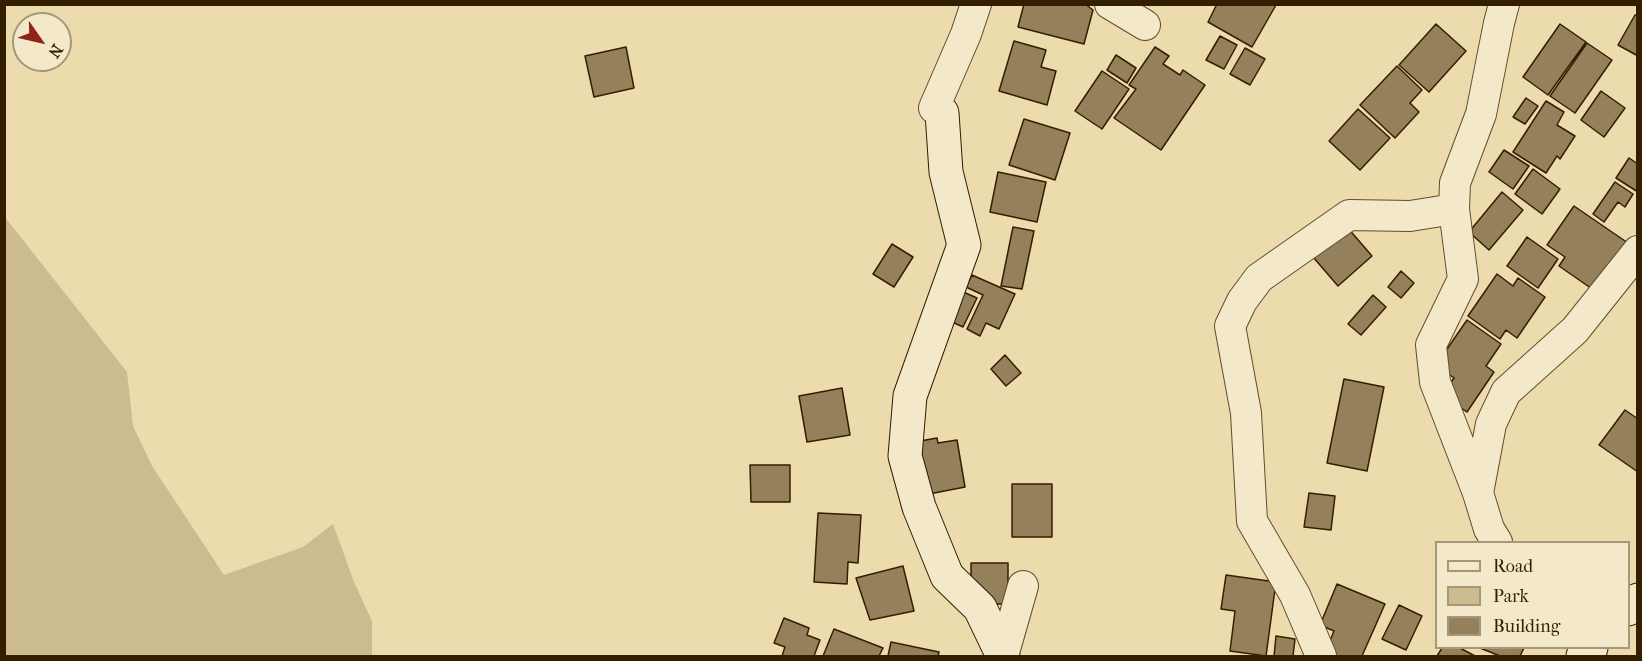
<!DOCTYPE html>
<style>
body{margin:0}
#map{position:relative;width:1642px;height:661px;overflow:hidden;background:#ecdbad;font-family:"IM FELL French Canon",serif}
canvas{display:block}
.frame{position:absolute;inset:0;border:6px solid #341e00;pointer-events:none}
.legend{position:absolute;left:1435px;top:541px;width:195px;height:108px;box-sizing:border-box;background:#f3e8ca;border:2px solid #a79779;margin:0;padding:8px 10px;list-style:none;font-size:18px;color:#341e00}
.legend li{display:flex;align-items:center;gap:12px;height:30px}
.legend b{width:30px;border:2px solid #a79779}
.north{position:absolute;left:12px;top:12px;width:60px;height:60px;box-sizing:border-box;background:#f3e8ca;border:2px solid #a79779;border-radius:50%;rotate:124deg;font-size:16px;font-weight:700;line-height:24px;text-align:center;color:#341e00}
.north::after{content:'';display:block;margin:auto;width:21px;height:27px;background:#8f2418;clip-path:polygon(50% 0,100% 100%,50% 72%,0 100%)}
</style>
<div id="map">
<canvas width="1642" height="661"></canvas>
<div class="frame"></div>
<ul class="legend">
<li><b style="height:8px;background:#f3e8ca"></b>Road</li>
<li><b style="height:16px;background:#cdbb90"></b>Park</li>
<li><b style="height:16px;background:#94805a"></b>Building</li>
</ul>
<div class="north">N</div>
</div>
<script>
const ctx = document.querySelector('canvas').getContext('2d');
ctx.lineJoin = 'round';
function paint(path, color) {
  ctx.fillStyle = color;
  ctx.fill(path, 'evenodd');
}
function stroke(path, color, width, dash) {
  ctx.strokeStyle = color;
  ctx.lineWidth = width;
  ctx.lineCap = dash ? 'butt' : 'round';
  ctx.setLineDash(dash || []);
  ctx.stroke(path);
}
paint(new Path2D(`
 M4,216L127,372L133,426L152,466L224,575L303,547L333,524L354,582L372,621V656H5Z`), '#cdbb90');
const building = new Path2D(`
 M1024,4H1085L1093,10L1084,44L1018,27Z
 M1217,4H1274L1276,5L1252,47L1208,22Z
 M1635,15L1638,16V56L1618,45Z
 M1436,24L1466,51L1429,92L1399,65Z
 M1560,24L1586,42L1548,95L1523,77Z
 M1220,36L1237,45L1224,69L1206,60Z
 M1014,41L1046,50L1041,67L1056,71L1047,105L999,91Z
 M1587,43L1612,60L1575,113L1550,96Z
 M626,47L634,88L594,97L585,56Z
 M1155,47L1169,56L1163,64L1180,75L1183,70L1205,85L1161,150L1114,118L1136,89L1129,85Z
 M1245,48L1265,59L1250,85L1230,74Z
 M1116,55L1136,68L1127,83L1107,70Z
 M1397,66L1422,90L1410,103L1419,112L1395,138L1360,105Z
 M1102,71L1129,89L1102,129L1075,111Z
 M1601,91L1625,108L1604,137L1581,120Z
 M1526,98L1538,106L1525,124L1513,117Z
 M1546,101L1564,112L1557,125L1575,136L1560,159L1557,156L1546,173L1513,152Z
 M1358,109L1390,138L1360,170L1329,141Z
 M1024,119L1070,133L1055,180L1009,165Z
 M1504,150L1529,166L1513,189L1489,172Z
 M1629,158L1638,164V192L1616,178Z
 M1533,169L1560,189L1542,214L1515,194Z
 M998,172L1046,182L1037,222L990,212Z
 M1615,182L1633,194L1625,207L1618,202L1604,222L1593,214Z
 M1502,192L1523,210L1489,250L1469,232Z
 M1574,206L1628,243L1595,291L1559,266L1565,257L1547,245Z
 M1013,227L1034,231L1022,289L1001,286Z
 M1347,227L1372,256L1338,286L1313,257Z
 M1527,237L1558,259L1538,288L1507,266Z
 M892,244L913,257L894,287L873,274Z
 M1401,271L1414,283L1401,298L1388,287Z
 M1497,274L1513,286L1518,278L1545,297L1517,338L1506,330L1500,339L1468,316Z
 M972,275L1015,294L999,329L986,323L980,336L967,329L983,295L966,287Z
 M961,291L977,298L963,327L935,314Z
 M1373,295L1386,307L1361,335L1348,324Z
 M1467,320L1501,344L1486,366L1494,372L1467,412L1442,395L1454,378L1436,365Z
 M1005,355L1021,373L1006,386L991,369Z
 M1344,379L1384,387L1367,471L1327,463Z
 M842,388L850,435L807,442L799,396Z
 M1625,410L1638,419V472L1599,445Z
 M937,438L938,443L957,440L965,487L919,496L909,443Z
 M750,465H790V502H751Z
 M1012,484H1052V537H1012Z
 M1309,493L1335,496L1331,530L1304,527Z
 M818,513L861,515L858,563L848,562L847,584L814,582Z
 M971,563H1008V604H971Z
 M903,566L914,611L870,620L856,578Z
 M1226,575L1276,582L1266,656L1230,651L1235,611L1221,609Z
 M1337,584L1385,604L1362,656H1334L1325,653L1334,631L1320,625Z
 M1399,605L1422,616L1406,650L1382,639Z
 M784,618L809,628L807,635L820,640L814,656H782L785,647L774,643Z
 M834,629L883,648L879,656H823Z
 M1276,636L1295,639L1293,656H1274Z
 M891,642L939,652L938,656H888Z
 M1442,648H1460L1475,656H1437Z
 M1480,648H1524L1520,656H1500Z`);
paint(building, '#94805a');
stroke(building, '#341e00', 1.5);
const street = new Path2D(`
 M1110,4L1145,25
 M942,113L934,108L966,34L976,4
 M1478,493L1491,424L1506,392L1575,330L1638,251
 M1497,542L1489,529L1478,493L1435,382L1431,345L1463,279L1454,209L1455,183L1481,114L1499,23L1504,4
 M1003,656L1023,586
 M1321,656L1295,595L1252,521L1246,413L1230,326L1242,301L1259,278L1349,215L1410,216L1454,209`);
const secondary = new Path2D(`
 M942,113L946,172L964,245L910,396L905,456L919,507L947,576L980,608L1003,656
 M1628,609L1638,600
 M1583,656L1591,648`);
stroke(street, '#624d2b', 32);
stroke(secondary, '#341e00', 35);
stroke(street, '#f3e8ca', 30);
stroke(secondary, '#f3e8ca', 33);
</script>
